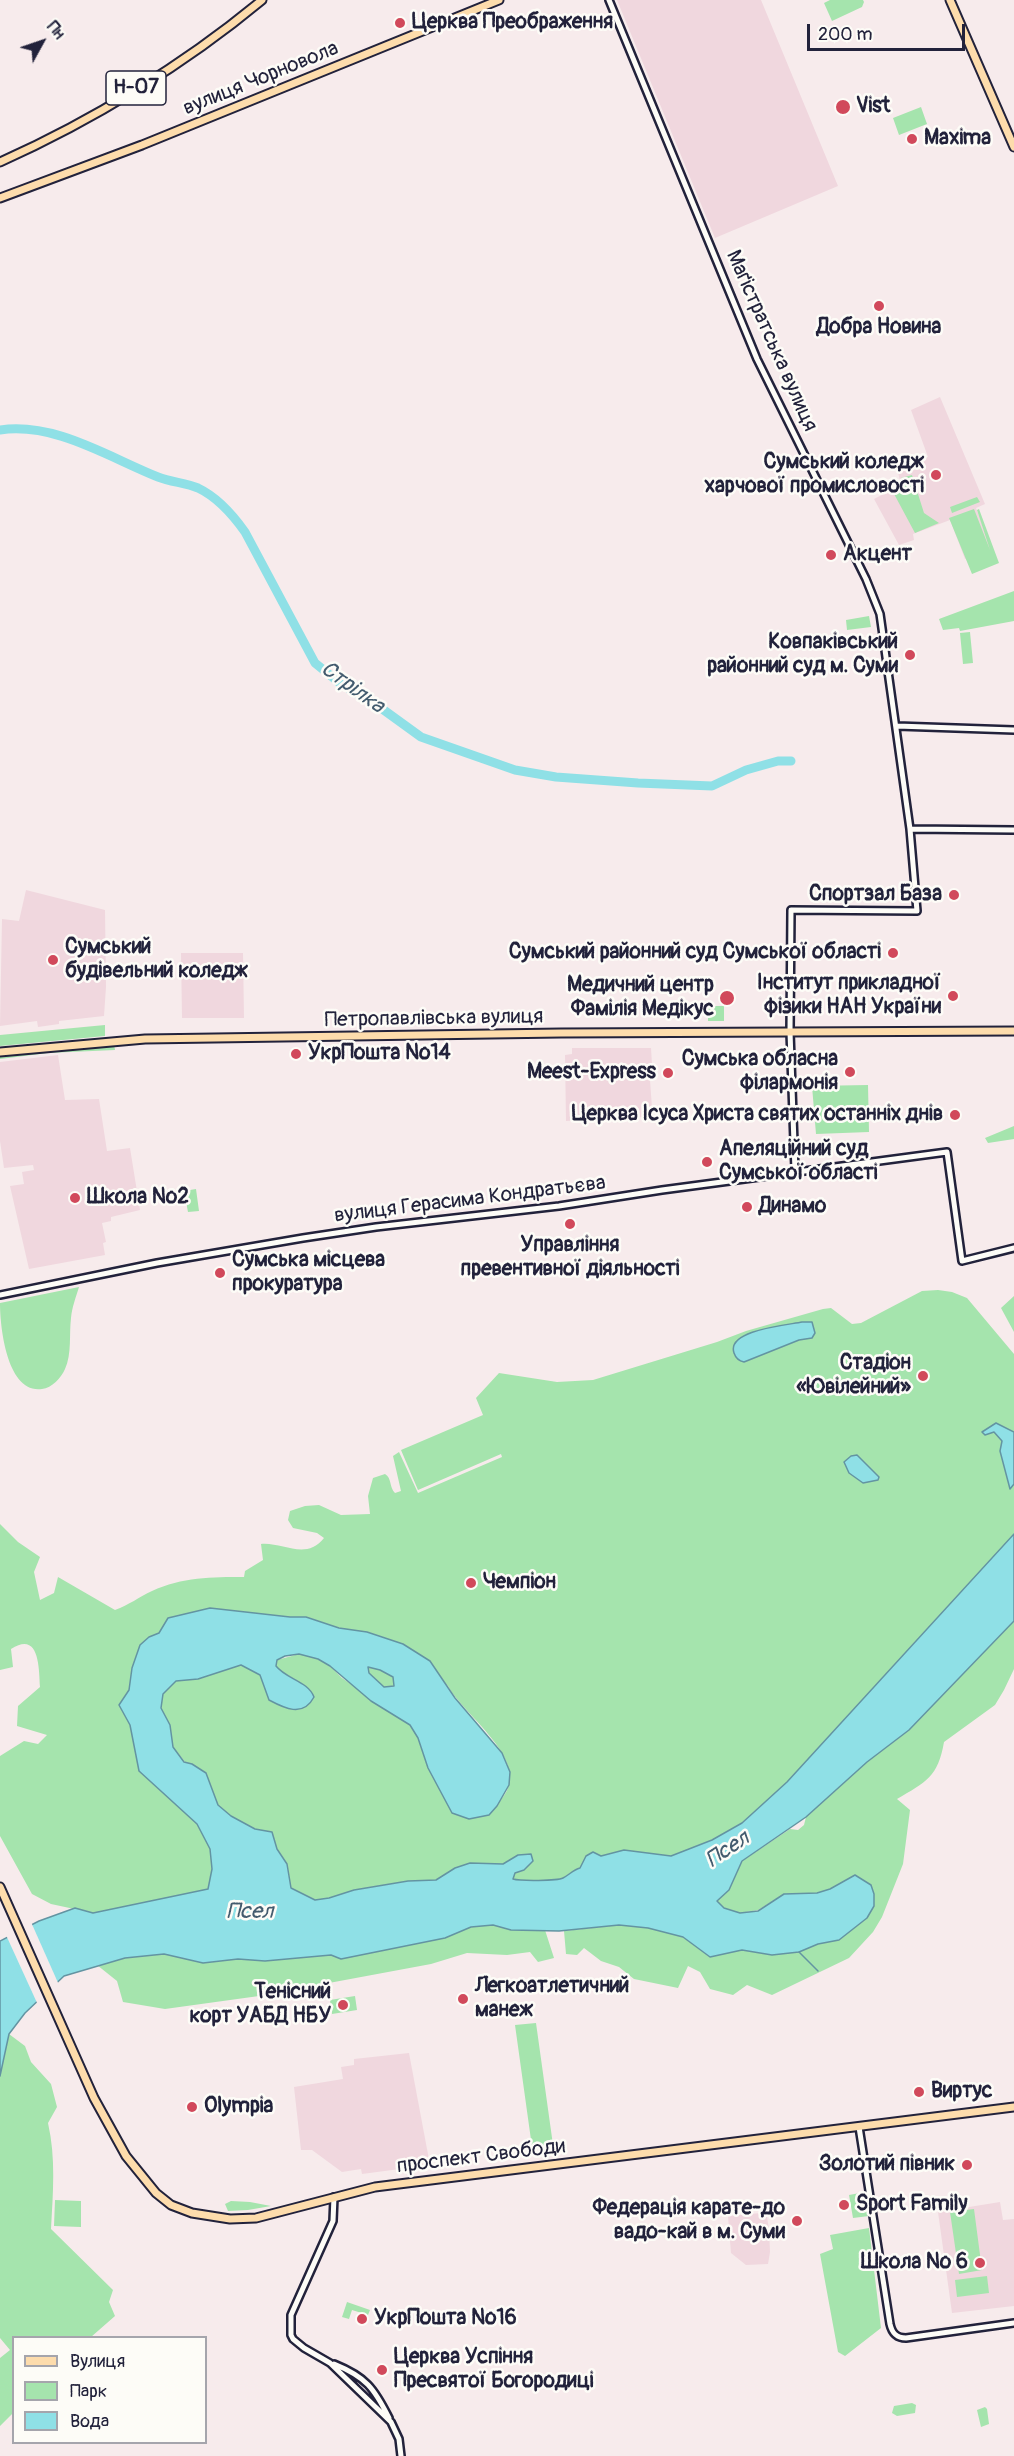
<!DOCTYPE html>
<meta charset="utf-8">
<style>
body{margin:0}
#map{position:relative;width:1014px;height:2456px;overflow:hidden;background:#f7ebec;font-family:Pangolin,sans-serif}
canvas{display:block}
.legend{position:absolute;left:12px;top:2336px;width:195px;height:108px;box-sizing:border-box;background:#fdfcf7;border:2px solid #a5a5ac;margin:0;padding:8px 10px;list-style:none;font-size:18px;color:#22223b}
.legend li{display:flex;align-items:center;gap:12px;height:30px}
.legend b{width:30px;border:2px solid #a5a5ac}
.north{position:absolute;left:12px;top:12px;width:60px;height:60px;-webkit-text-stroke:4px #fdfcf7;paint-order:stroke;rotate:50deg;font-size:16px;font-weight:700;line-height:24px;text-align:center;color:#22223b}
.north::after{content:'';display:block;margin:auto;width:21px;height:27px;background:#22223b;clip-path:polygon(50% 0,100% 100%,50% 72%,0 100%)}
.scale{position:absolute;left:807px;top:24px;width:158px;height:27px;box-sizing:border-box;border:3px solid #22223b;border-top:0;padding-left:8px;font-size:18px;line-height:21px;white-space:nowrap;color:#22223b;-webkit-text-stroke:4px #fdfcf7;paint-order:stroke}
</style>
<div id="map">
<canvas width="1014" height="2456"></canvas>
<ul class="legend">
<li><b style="height:8px;background:#fddcac"></b>Вулиця</li>
<li><b style="height:16px;background:#a5e4ad"></b>Парк</li>
<li><b style="height:16px;background:#8fe0e6"></b>Вода</li>
</ul>
<div class="north">Пн</div>
<div class="scale">200 m</div>
</div>
<script>
const ctx = document.querySelector('canvas').getContext('2d');
ctx.lineJoin = 'round';
function paint(path, color) {
  ctx.fillStyle = color;
  ctx.fill(path, 'evenodd');
}
function stroke(path, color, width, dash) {
  ctx.strokeStyle = color;
  ctx.lineWidth = width;
  ctx.lineCap = dash ? 'butt' : 'round';
  ctx.setLineDash(dash || []);
  ctx.stroke(path);
}
function write(font, color, halo, rows, align = 'center') {
  ctx.font = font + ' Pangolin,sans-serif';
  ctx.lineWidth = 5;
  ctx.setLineDash([]);
  ctx.textBaseline = 'middle';
  ctx.strokeStyle = halo;
  ctx.fillStyle = color;
  for (const [text, x, y, turn = 0] of rows) {
    ctx.save();
    ctx.translate(x, y);
    ctx.rotate((+turn || 0) * Math.PI / 180);
    ctx.textAlign = isNaN(turn) ? turn : align;
    if (halo) ctx.strokeText(text, 0, 0);
    ctx.fillText(text, 0, 0);
    ctx.restore();
  }
}
paint(new Path2D(`
 M617,0H761L838,186L715,238Z
 M940,397L985,504L976,508L992,549L965,559L950,520L913,534L914,540L899,545L874,499L901,485L896,464L928,457L911,410Z
 M26,890L105,910L106,987L104,1016L59,1021V1024L38,1027L37,1021L0,1026L2,919L19,921Z
 M181,953H243L244,1018H182Z
 M572,1048H651L652,1065L649,1066L652,1108L643,1109L644,1117L566,1121L565,1055L572,1054Z
 M58,1055L65,1100L99,1099L107,1151L130,1148L140,1210L111,1217V1221L102,1223L106,1242L103,1243L105,1255L29,1269L10,1186L24,1184L22,1172L34,1170L33,1165L4,1168L0,1141V1062Z
 M409,2053L430,2165L362,2174L361,2169L342,2172L312,2150H301L294,2087L343,2079L341,2067L354,2065V2059Z
 M1000,2202L1003,2220L1014,2219V2306L952,2313L938,2212Z
 M761,2213L767,2217L769,2229L770,2252L768,2264L746,2265L731,2253L728,2216Z`), '#f0d7de');
paint(new Path2D(`
 M830,0H863L864,2L862,7L832,21L824,3Z
 M921,107L927,124L899,135L893,118Z
 M912,475L924,513L939,523L915,533L893,492L903,486L901,478Z
 M977,497L980,502L952,513L950,507Z
 M974,509L990,550L977,510L979,509L999,563L972,574L949,518Z
 M1014,591V621L960,631L959,628L943,630L939,619Z
 M869,616L871,627L847,630L846,620Z
 M970,632L973,663L963,664L960,633Z
 M708,1006H724V1021H708Z
 M105,1025V1036L0,1046V1035Z
 M114,1044L115,1050L48,1053L0,1059V1054Z
 M868,1085L869,1132L816,1134L812,1086Z
 M1014,1126V1139L988,1143L985,1138Z
 M196,1189L199,1211L188,1212L184,1191Z
 M79,1287C76,1297 72,1307 71,1318C69,1334 72,1354 65,1369C61,1378 52,1388 42,1389C7,1394 0,1327 0,1303Z
 M938,1290L952,1292L967,1298L1014,1354V1534L787,1782L742,1823L712,1840L671,1856L624,1850L601,1856H586L580,1868C573,1870 569,1875 563,1878C557,1881 520,1881 513,1879L515,1873L524,1870L533,1861L531,1854L518,1855L503,1864L470,1863L455,1868L436,1880L408,1881L354,1890L329,1898L315,1900L291,1888L287,1864L277,1849L272,1832L255,1829L231,1816L217,1805L206,1773L192,1764L185,1762L172,1746L170,1725L161,1708L163,1694L176,1681L198,1679L241,1665L260,1675L263,1681L291,1677L281,1672L276,1666L277,1660L299,1654L318,1659L330,1666L342,1678L410,1725L418,1738L428,1768L453,1813L469,1819L489,1815C495,1806 504,1798 508,1788C521,1753 463,1714 448,1686L367,1632L339,1628L306,1617H290L210,1608L168,1618L159,1633L149,1637L132,1668L129,1690L119,1705L130,1725L139,1771L197,1824L210,1849L212,1869L208,1889L93,1913L51,1904L32,1894L0,1836V1756L24,1741L38,1744L47,1735L17,1726L18,1706L40,1687C39,1666 39,1631 11,1649L13,1667L0,1670V1524L18,1542L40,1557L34,1572L40,1600L54,1593L58,1577L115,1610C129,1605 139,1597 152,1591C182,1577 212,1577 244,1577L245,1571L263,1560L261,1544C283,1542 306,1561 324,1538L317,1533L293,1528L288,1520L290,1511L305,1506L319,1505L341,1515L370,1514L368,1496L373,1478L385,1474C392,1478 389,1487 395,1493L401,1491L393,1456L399,1452L418,1493L502,1457L501,1454L418,1490L401,1450L483,1415L476,1398L499,1373L557,1382L593,1380L717,1342L746,1331L823,1309L831,1308L852,1324L861,1323L922,1291Z
 M1014,1296V1332L1001,1308Z
 M1014,1621V1669L1004,1690L995,1705L944,1742C938,1777 926,1782 897,1799L910,1810L903,1864L882,1917L873,1932L849,1958L772,1995L747,1985L733,1995L710,1989L700,1972L688,1966L678,1988L634,1979L619,1967L601,1961L584,1948L577,1955L566,1954L564,1931L619,1925L648,1928L683,1937L710,1957L742,1950L772,1955L799,1952L818,1944L839,1940L855,1875L830,1889L817,1893L784,1894L758,1910L740,1913L724,1908L717,1901L729,1890L742,1861L790,1829L798,1830L804,1825L806,1817L867,1762L909,1730Z
 M368,1667L380,1670L393,1677L394,1686L384,1687L369,1673Z
 M493,1925L511,1930H545L554,1958L538,1962L530,1952L507,1955L467,1953L431,1964L259,1996L165,2009L123,2002L117,1981L97,1965L125,1958L164,1954L203,1963L238,1959L265,1961L331,1955L341,1959L445,1938L471,1927Z
 M355,1996L357,2010L332,2014L330,2000Z
 M536,2023L553,2145L532,2147L515,2025Z
 M9,2034L25,2046L31,2062L51,2084L57,2107L48,2123C56,2158 53,2193 51,2229L113,2290L109,2302L115,2316L91,2337L14,2338L13,2413L0,2426V2358L10,2350L0,2338V2076Z
 M865,2192L869,2216L853,2218L849,2195Z
 M55,2200L81,2201V2227L54,2226Z
 M231,2201L250,2202L271,2206L248,2210L228,2211L225,2204Z
 M974,2209L982,2270L959,2274L950,2212Z
 M869,2228L881,2328L845,2356L838,2352L820,2254L833,2249L830,2235Z
 M987,2276L989,2293L957,2297L955,2280Z
 M347,2302L370,2310L368,2315L352,2310L349,2319L342,2317Z
 M912,2403L916,2405L915,2413L897,2416L892,2413L894,2406Z
 M985,2407L987,2409L989,2424L981,2427L977,2410Z`), '#a5e4ad');
const water = new Path2D(`
 M802,1322H812L815,1333L812,1338L799,1340L744,1362C739,1361 736,1359 734,1353C726,1330 788,1325 802,1322Z
 M996,1423L1014,1432V1484L1010,1489L1000,1451L1002,1441L994,1432L985,1435L982,1432Z
 M857,1455L879,1477L878,1480L863,1483L849,1473L844,1462L851,1456Z
 M1014,1534V1621L909,1730L867,1762L806,1817L742,1861L729,1890L717,1901L724,1908L740,1913L758,1911L784,1894L817,1893L830,1889L855,1875L871,1885L874,1894V1906L867,1918L839,1940L818,1944L799,1952L772,1955L742,1950L710,1957L683,1937L648,1928L619,1925L559,1931L511,1930L493,1925L471,1927L445,1938L341,1959L331,1955L265,1961L238,1959L203,1963L164,1954L125,1958L64,1976L25,2013L9,2034L0,2076V1941L39,1921L75,1908L93,1913L208,1889L212,1869L210,1849L197,1824L139,1771L130,1725L119,1705L129,1690L132,1668L140,1645L149,1637L159,1633L168,1618L210,1608L290,1617H306L339,1628L367,1632L403,1644L430,1661L455,1698L502,1753L510,1772L509,1785L497,1806L489,1815L469,1819L452,1813L428,1768L418,1738L410,1725L371,1701L330,1666L318,1659L299,1654L285,1656L277,1660L276,1666C286,1679 308,1681 314,1697C303,1718 284,1708 269,1700L260,1675L241,1665L198,1679L176,1681L163,1694L161,1708L170,1725L173,1747L184,1762L192,1764L206,1773L218,1805L231,1816L255,1829L272,1832L277,1849L287,1864L291,1888L315,1900L329,1898L354,1890L408,1881L436,1880L455,1868L470,1863L503,1864L518,1855L531,1854L533,1861L524,1870L515,1873L513,1879C520,1881 557,1881 563,1878C569,1875 573,1870 580,1868L586,1856L593,1852L601,1856L624,1850L671,1856L712,1840L742,1823L787,1782ZM368,1667L380,1670L393,1677L394,1686L384,1687L369,1673Z`);
paint(water, '#8fe0e6');
stroke(water, '#6394a2', 1.5);
paint(new Path2D(`
 M31,1922L59,1985L38,2005L6,1935Z`), '#f7ebec');
stroke(new Path2D(`
 M799,1952L818,1971`), '#6394a2', 1.5);
stroke(new Path2D(`
 M0,430C55,422 108,457 158,477C171,482 186,483 198,488C217,497 233,515 245,532L315,663L341,684L381,708L421,737L515,770L556,777L638,783L712,786L746,770L778,761H791`), '#8fe0e6', 9);
const minor = new Path2D(`
 M609,0L757,359L866,579L880,614L910,829L917,911L791,910L790,1032L795,1171
 M897,726L1014,730
 M910,829L1014,830
 M0,1295L157,1263L303,1238L376,1227L559,1206L662,1190L947,1152L962,1261L1014,1248
 M859,2127L890,2324C892,2333 896,2338 906,2338L1014,2323
 M334,2197L333,2221L291,2315V2335L293,2339L304,2348L330,2363L391,2422L399,2439L401,2456
 M334,2364C366,2377 374,2388 389,2418`);
const major = new Path2D(`
 M950,0L1014,147
 M0,162C92,121 185,64 262,0
 M0,198L142,145L499,0
 M0,1052L145,1039L561,1033L1014,1031
 M0,1887L94,2098L126,2156L156,2193L171,2205L192,2213L230,2219L256,2218L375,2187L1014,2107`);
stroke(minor, '#22223b', 10);
stroke(major, '#22223b', 11);
stroke(minor, '#fdfcf7', 5);
stroke(major, '#fddcac', 7);
for (const [x, y, r, color] of [
 [400,23,6,"#d1495b"],
 [843,107,8,"#d1495b"],
 [912,139,6,"#d1495b"],
 [879,306,6,"#d1495b"],
 [936,475,6,"#d1495b"],
 [831,555,6,"#d1495b"],
 [910,655,6,"#d1495b"],
 [954,895,6,"#d1495b"],
 [893,953,6,"#d1495b"],
 [53,960,6,"#d1495b"],
 [953,996,6,"#d1495b"],
 [727,998,8,"#d1495b"],
 [296,1054,6,"#d1495b"],
 [850,1072,6,"#d1495b"],
 [668,1073,6,"#d1495b"],
 [955,1115,6,"#d1495b"],
 [707,1162,6,"#d1495b"],
 [75,1198,6,"#d1495b"],
 [747,1207,6,"#d1495b"],
 [570,1224,6,"#d1495b"],
 [220,1273,6,"#d1495b"],
 [923,1376,6,"#d1495b"],
 [471,1583,6,"#d1495b"],
 [463,1999,6,"#d1495b"],
 [343,2005,6,"#d1495b"],
 [919,2092,6,"#d1495b"],
 [192,2107,6,"#d1495b"],
 [967,2165,6,"#d1495b"],
 [844,2205,6,"#d1495b"],
 [797,2221,6,"#d1495b"],
 [980,2263,6,"#d1495b"],
 [362,2319,6,"#d1495b"],
 [382,2370,6,"#d1495b"]
]) {
  const dot = new Path2D();
  dot.arc(x, y, r, 0, 2 * Math.PI);
  ctx.fillStyle = color;
  ctx.fill(dot);
  stroke(dot, '#fdfcf7', 2);
}
for (const [x, y, w] of [
 [136,88,60]
]) {
  const box = new Path2D();
  box.roundRect(x - w / 2, y - 17, w, 34, 4.5);
  ctx.fillStyle = '#fdfcf7';
  ctx.fill(box);
  stroke(box, '#22223b', 1.5);
}
write('bold 20px', '#22223b', null, [
 ["Н-07",136,88]
]);
write('bold 21px', '#22223b', '#fdfcf7', [
 ["Церква Преображення",412,23],
 ["Vist",856,107],
 ["Maxima",924,139],
 ["Добра Новина",879,328,"center"],
 ["Сумський коледж",924,463,"right"],
 ["харчової промисловості",924,487,"right"],
 ["Акцент",843,555],
 ["Ковпаківський",898,643,"right"],
 ["районний суд м. Суми",898,667,"right"],
 ["Спортзал База",942,895,"right"],
 ["Сумський",65,948],
 ["будівельний коледж",65,972],
 ["Сумський районний суд Сумської області",881,953,"right"],
 ["Інститут прикладної",941,984,"right"],
 ["фізики НАН України",941,1008,"right"],
 ["Медичний центр",714,986,"right"],
 ["Фамілія Медікус",714,1010,"right"],
 ["УкрПошта №14",308,1054],
 ["Сумська обласна",838,1060,"right"],
 ["філармонія",838,1084,"right"],
 ["Meest-Express",656,1073,"right"],
 ["Церква Ісуса Христа святих останніх днів",943,1115,"right"],
 ["Апеляційний суд",719,1150],
 ["Сумської області",719,1174],
 ["Школа №2",87,1198],
 ["Динамо",759,1207],
 ["Управління",570,1246,"center"],
 ["превентивної діяльності",570,1270,"center"],
 ["Сумська місцева",232,1261],
 ["прокуратура",232,1285],
 ["Стадіон",911,1364,"right"],
 ["«Ювілейний»",911,1388,"right"],
 ["Чемпіон",483,1583],
 ["Легкоатлетичний",475,1987],
 ["манеж",475,2011],
 ["Тенісний",331,1993,"right"],
 ["корт УАБД НБУ",331,2017,"right"],
 ["Виртус",931,2092],
 ["Olympia",204,2107],
 ["Золотий півник",955,2165,"right"],
 ["Sport Family",856,2205],
 ["Федерація карате-до",785,2209,"right"],
 ["вадо-кай в м. Суми",785,2233,"right"],
 ["Школа № 6",968,2263,"right"],
 ["УкрПошта №16",374,2319],
 ["Церква Успіння",394,2358],
 ["Пресвятої Богородиці",394,2382]
], 'left');
write('21px', '#22223b', '#fdfcf7', [
 ["вулиця Чорновола",261,79,-22],
 ["Маґістратська вулиця",771,341,66],
 ["Петропавлівська вулиця",434,1019,-1],
 ["вулиця Герасима Кондратьєва",470,1200,-7],
 ["проспект Свободи",481,2157,-7]
]);
write('italic 22px', '#435b6e', '#fdfcf7', [
 ["Стрілка",352,688,36],
 ["Псел",728,1850,-34],
 ["Псел",250,1912]
]);
</script>
